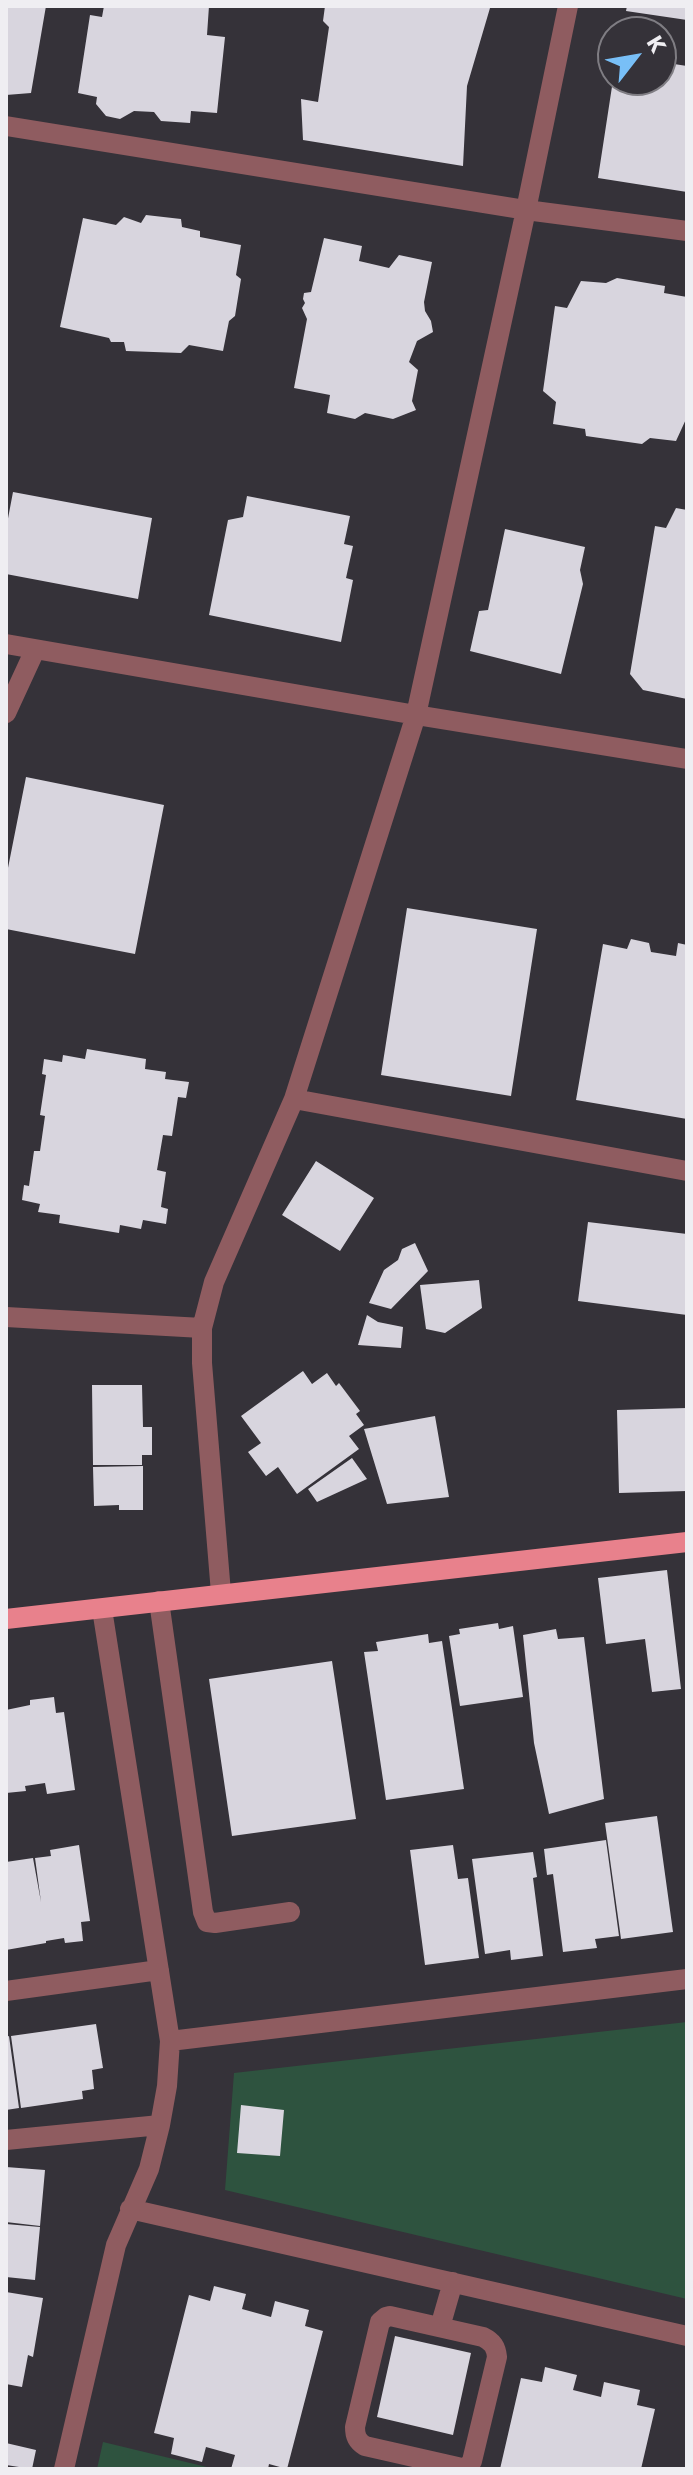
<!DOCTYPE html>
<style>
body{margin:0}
#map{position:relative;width:693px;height:2475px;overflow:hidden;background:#353239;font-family:Poppins,sans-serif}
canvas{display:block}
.frame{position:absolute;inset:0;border:8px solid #efeef2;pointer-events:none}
.north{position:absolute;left:597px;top:16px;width:80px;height:80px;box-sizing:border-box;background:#353239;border:2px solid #7f7d83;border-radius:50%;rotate:59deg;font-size:22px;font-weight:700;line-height:32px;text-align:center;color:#efeef2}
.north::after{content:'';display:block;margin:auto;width:28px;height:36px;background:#78bff7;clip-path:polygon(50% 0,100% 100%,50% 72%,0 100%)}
</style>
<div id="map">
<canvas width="693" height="2475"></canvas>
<div class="frame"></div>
<div class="north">K</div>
</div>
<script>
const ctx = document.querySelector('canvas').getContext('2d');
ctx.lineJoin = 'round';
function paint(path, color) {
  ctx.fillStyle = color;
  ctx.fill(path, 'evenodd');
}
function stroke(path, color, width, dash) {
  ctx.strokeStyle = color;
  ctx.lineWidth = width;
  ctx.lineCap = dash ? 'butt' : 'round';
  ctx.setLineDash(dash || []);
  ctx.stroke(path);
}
paint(new Path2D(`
 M687,2022V2299L225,2190L234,2073Z
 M103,2442L215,2469H97Z`), '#2e533f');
paint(new Path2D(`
 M6,6H46L31,93L6,95Z
 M104,6H209L207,35L225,37L217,113L191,111L190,123L161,121L154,112L134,111L120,119L106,116L96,104L97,97L78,93L90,15L102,17Z
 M325,6H478L490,8L467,86L463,166L303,140L301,99L318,102L329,27L323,21Z
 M627,6H687V20L626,11Z
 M661,62L687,66V192L598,178L613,80H661Z
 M146,215L181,219L182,227L200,231V237L241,245L236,275L241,279L235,316L229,321L223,351L189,345L181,353L126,351L124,342H111L109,338L60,327L83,218L116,225L124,217L141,223Z
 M324,238L362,246L359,261L389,268L399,255L432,262L424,302L425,311L431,321L433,332L417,341L409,362L418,370L412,401L416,410L393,419L365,413L355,419L327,413L330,395L294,388L307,319L302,308L305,303L303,299L304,293L311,292Z
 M617,278L665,286L664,293L687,297V417L676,441L650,438L642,444L586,436L585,429L553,424L556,402L543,391L555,306L567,308L581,281L606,283Z
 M13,492L152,518L138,599L6,574V529Z
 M247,496L350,516L344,544L353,546L346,578L353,580L341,642L209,615L228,520L243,517Z
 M676,508L687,510V699L643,690L630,674L655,526L666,528Z
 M505,529L585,547L580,570L583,584L561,674L470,651L479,611L488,610Z
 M26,777L164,805L135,954L6,929V878Z
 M407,908L537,929L511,1096L381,1075Z
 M631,939L649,943L651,952L676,956L678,943L687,945V1119L576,1100L603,944L627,949Z
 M87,1049L146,1059L145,1069L166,1072L165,1079L189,1082L186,1098L178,1097L172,1136L163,1135L157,1170L166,1172L161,1207L168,1209L166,1224L143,1220L141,1229L120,1225L119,1233L59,1223L60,1215L38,1212L40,1204L22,1200L24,1185L29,1186L34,1151H40L45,1116L40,1115L46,1075L42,1074L44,1059L62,1062L63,1055L85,1059Z
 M316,1161L374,1198L340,1251L282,1215Z
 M588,1222L687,1234V1315L578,1301Z
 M415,1243L428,1271L391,1309L369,1303L384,1270L398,1260L402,1249Z
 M479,1280L482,1308L445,1333L426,1329L420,1285Z
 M367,1315L378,1322L403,1327L401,1348L358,1345Z
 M303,1371L312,1384L327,1373L336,1386L339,1383L360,1411L356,1414L364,1425L349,1436L359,1449L297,1494L278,1467L266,1476L248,1452L261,1443L241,1416Z
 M92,1385H142L143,1427H152V1455H142V1465H93Z
 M687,1408V1491L619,1493L617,1410Z
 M435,1416L449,1497L387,1504L364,1429Z
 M352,1458L367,1479L317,1502L308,1489Z
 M143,1466V1510H119V1505L94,1506L93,1467Z
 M667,1570L681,1689L652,1692L645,1639L606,1644L598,1578Z
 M498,1623L499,1629L513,1626L523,1697L460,1706L449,1636L460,1634L459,1629Z
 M556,1629L558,1639L584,1637L604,1799L549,1814L534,1743L523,1635Z
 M428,1634L429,1643L442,1641L464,1789L386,1800L364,1652L378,1651L376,1642Z
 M332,1661L356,1819L232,1836L209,1679Z
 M54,1697L56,1713L64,1712L75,1790L47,1794L45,1783L25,1786L26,1791L6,1793V1710L30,1705V1700Z
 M657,1816L673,1932L621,1939L605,1823Z
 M606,1840L619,1936L595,1939L597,1948L563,1952L553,1874L547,1875L544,1849Z
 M79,1845L90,1921L81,1922L83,1941L65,1943L64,1938L46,1941V1943L6,1950V1862L33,1858L41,1902L35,1858L51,1856L50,1850Z
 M453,1845L458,1879L468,1878L479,1958L425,1965L410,1850Z
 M533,1852L537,1877L533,1878L543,1956L511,1960L510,1950L485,1954L472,1859Z
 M96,2024L103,2068L92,2070L94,2089L82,2091L83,2099L21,2108L11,2036Z
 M9,2036L19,2108L6,2110V2037Z
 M241,2105L284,2110L280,2156L237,2153Z
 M6,2167L45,2170L40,2226L6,2222Z
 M6,2224L40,2227L35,2280L6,2277Z
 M214,2286L246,2294L242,2309L271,2317L275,2301L309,2310L305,2326L323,2331L287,2469L269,2464L268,2469H231L235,2455L206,2447L202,2462L171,2454L174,2438L154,2433L189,2295L210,2301Z
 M6,2292L43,2298L33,2357L28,2355L22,2387L6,2384Z
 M395,2336L471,2353L453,2435L377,2417Z
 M545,2367L577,2375L573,2390L601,2397L604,2382L640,2390L637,2405L655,2409L641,2469H500L521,2378L542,2382Z
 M6,2443L36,2450L32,2469L6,2465Z`), '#d8d5de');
stroke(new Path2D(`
 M6,126L526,210L687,231
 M6,644L416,715L687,759
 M6,713L35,650
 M294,1099L687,1171
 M6,1317L202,1328
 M221,1593L202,1363V1328L214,1282L294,1099L416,715L526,210L568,6
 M159,1601L203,1912L207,1922L215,1923L290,1912
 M6,1991L159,1970
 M170,2041L687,1979
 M6,2140L160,2125
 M130,2209L687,2336
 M390,2316L483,2337C493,2342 496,2347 497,2357L472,2461L468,2467L462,2468L365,2446C357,2441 355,2436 355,2427L380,2322L386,2317Z
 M440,2327L453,2282
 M64,2469L116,2245L149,2169L160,2125L167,2086L170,2041L102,1609`), '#8f5c60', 20);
stroke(new Path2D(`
 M6,1619L687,1542`), '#e8818c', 20);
</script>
